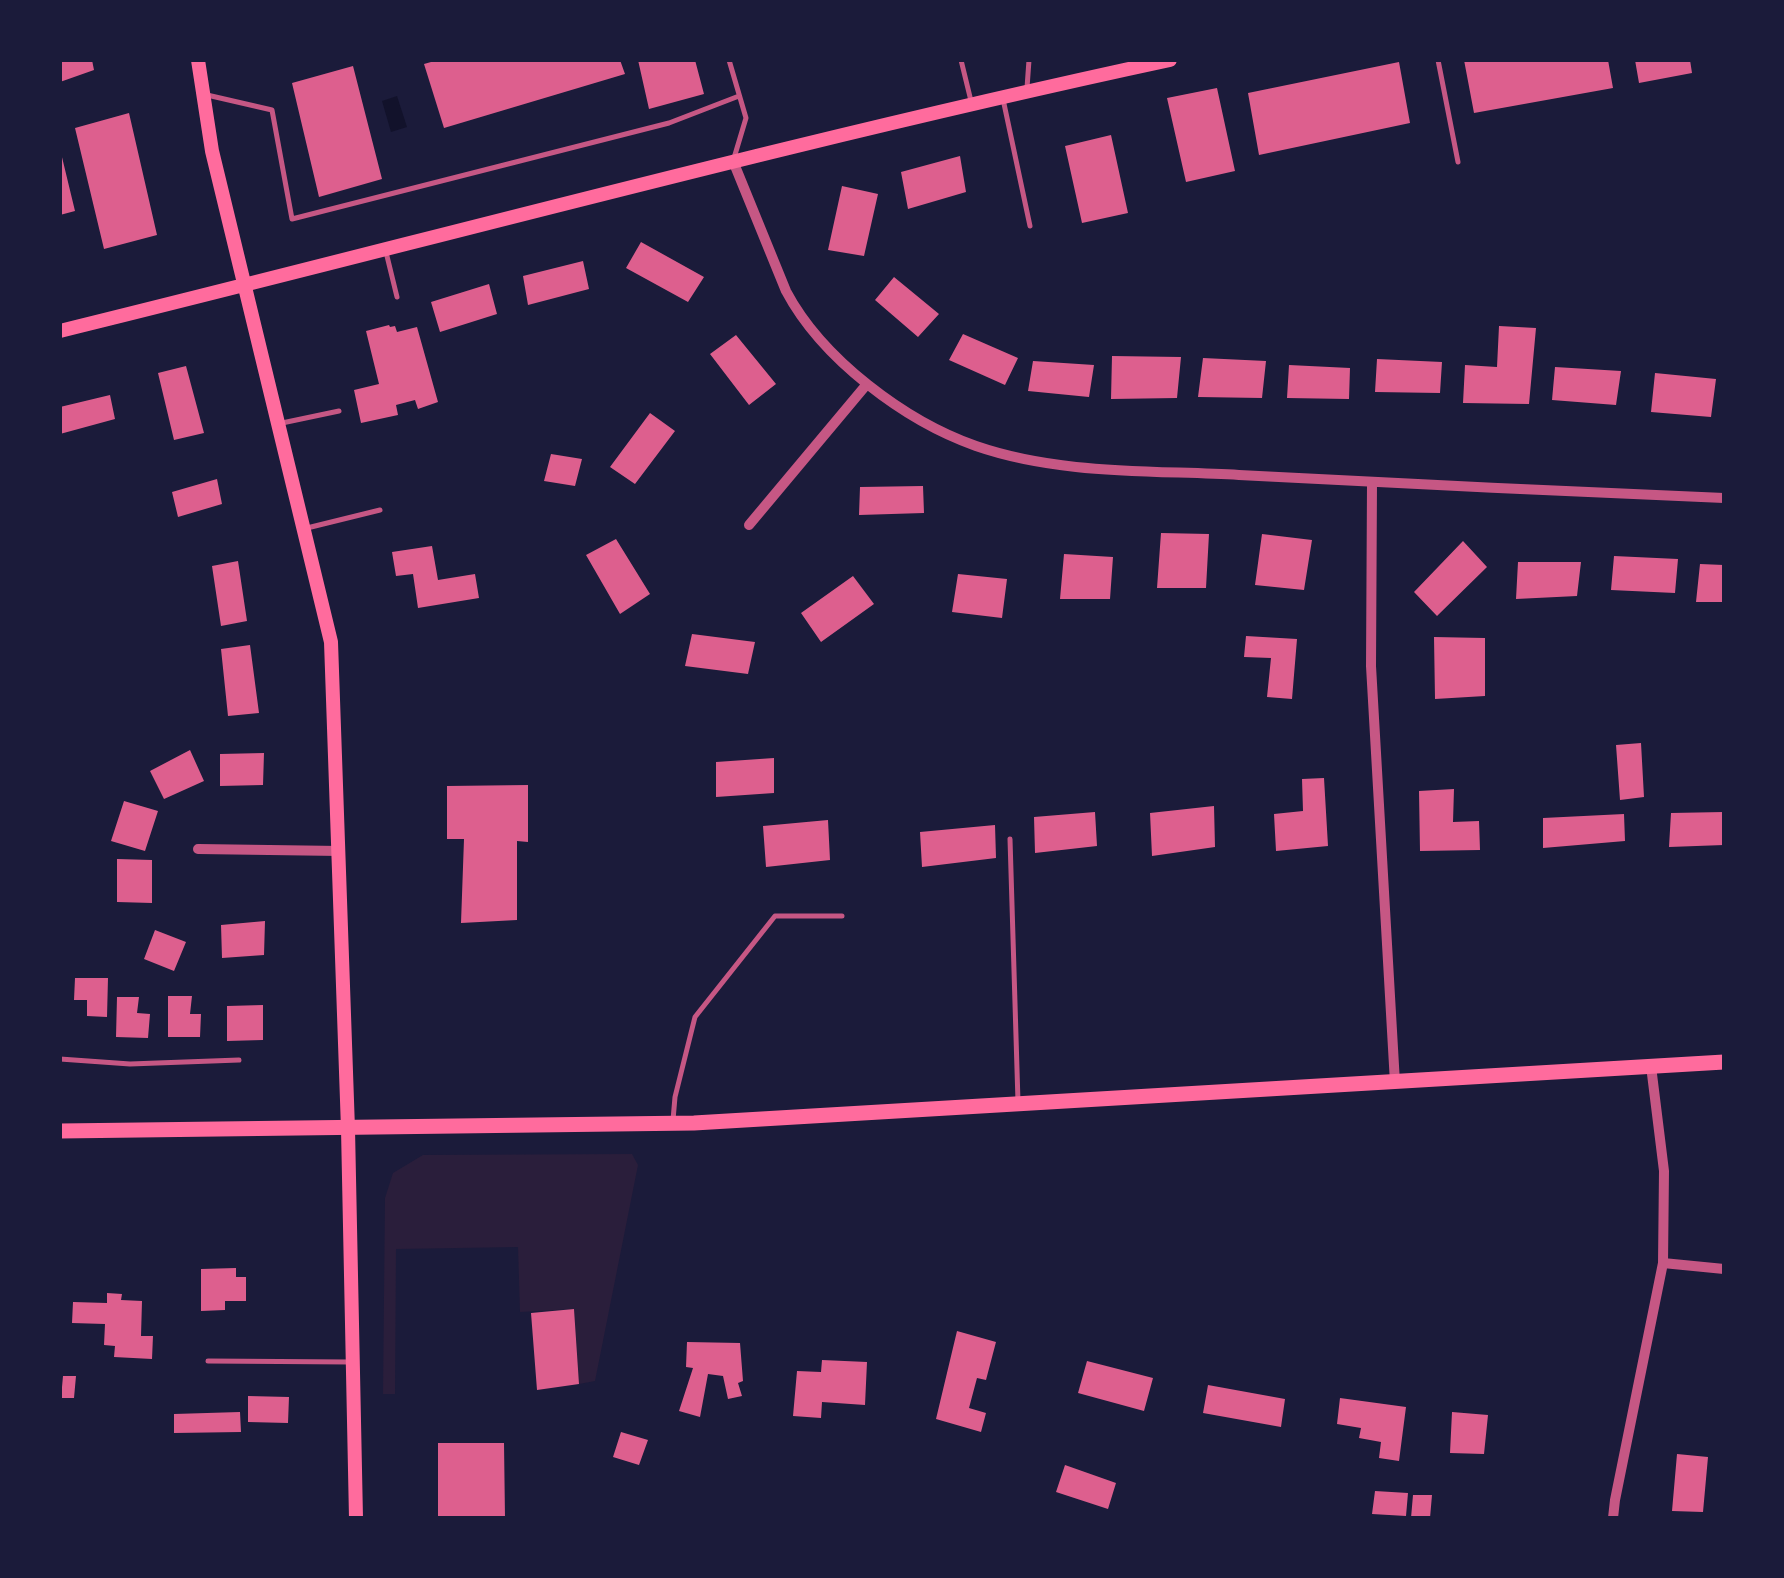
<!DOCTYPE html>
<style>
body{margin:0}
#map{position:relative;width:1784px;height:1578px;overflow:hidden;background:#1b1b3a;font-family:Overpass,sans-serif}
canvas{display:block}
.frame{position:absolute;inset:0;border:62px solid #1b1b3a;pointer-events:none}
</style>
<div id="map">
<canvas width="1784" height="1578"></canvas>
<div class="frame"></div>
</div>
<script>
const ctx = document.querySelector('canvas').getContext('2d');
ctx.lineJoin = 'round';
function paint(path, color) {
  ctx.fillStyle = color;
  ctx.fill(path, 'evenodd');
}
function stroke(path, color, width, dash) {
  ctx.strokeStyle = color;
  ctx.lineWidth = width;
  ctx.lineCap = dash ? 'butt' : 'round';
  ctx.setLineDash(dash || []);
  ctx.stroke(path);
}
paint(new Path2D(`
 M632,1154L638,1165L595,1381L579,1384L574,1309L520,1312L518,1247L396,1249L395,1394H383L385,1198L393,1173L423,1155Z`), '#2a1e3b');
paint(new Path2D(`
 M397,96L407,127L391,132L382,101Z`), '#12122b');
paint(new Path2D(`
 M60,60H92L94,70L60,82Z
 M438,60H620L625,74L444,128L424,64Z
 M638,60H695L704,94L649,109Z
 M1464,60H1608L1613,88L1474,113Z
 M1635,60H1690L1692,73L1639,83Z
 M1399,62L1410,123L1259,155L1248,93Z
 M353,66L382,179L319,197L292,83Z
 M1217,88L1235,171L1186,182L1167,98Z
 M129,113L157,235L104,249L75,128Z
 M1111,135L1128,213L1082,223L1065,146Z
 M61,153L75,211L60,215V154Z
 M960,156L966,192L908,209L901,172Z
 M842,186L878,194L864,256L828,250Z
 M641,242L704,277L688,302L626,268Z
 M583,261L589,289L528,305L523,276Z
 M894,277L939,314L918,337L875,300Z
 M489,284L497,314L440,332L431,302Z
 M389,325L390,327L395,326L397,332L417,327L438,402L418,409L415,400L396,405L398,415L361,423L354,390L379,384L366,331Z
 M1499,326L1536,328L1529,404L1463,403L1465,365L1497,367Z
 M963,334L1018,358L1005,385L949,360Z
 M736,335L776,384L749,405L710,354Z
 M1112,356L1181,357L1177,398L1111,399Z
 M1203,358L1266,361L1262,398L1198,397Z
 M1377,359L1442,362L1440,393L1375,392Z
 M1033,361L1094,365L1089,397L1028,391Z
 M1289,365L1350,368L1349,399L1287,398Z
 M186,366L204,433L174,440L158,373Z
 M1555,367L1621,371L1616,405L1552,400Z
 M1655,373L1716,379L1711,417L1651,412Z
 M110,395L115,419L60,434V407Z
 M650,413L675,431L635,484L610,467Z
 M551,454L582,459L575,486L544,481Z
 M217,479L222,504L178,517L172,492Z
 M923,486L924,513L859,515L860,487Z
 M1161,533L1209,534L1206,588H1157Z
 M1262,534L1312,540L1304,590L1255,585Z
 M616,539L650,594L620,614L586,555Z
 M1463,541L1487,567L1437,616L1414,592Z
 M432,546L438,580L475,574L479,598L418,608L413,574L396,576L392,552Z
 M1064,554L1113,557L1110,599H1060Z
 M1614,556L1678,559L1675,593L1611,590Z
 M238,561L247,621L221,626L212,566Z
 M1518,562H1581L1577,596L1516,599Z
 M1700,564L1724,565V602H1696Z
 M958,574L1007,579L1002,618L952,612Z
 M853,576L874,604L821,642L801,613Z
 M692,634L755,642L748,674L685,666Z
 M1246,636L1297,639L1292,699L1267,697L1271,658L1244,657Z
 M1434,637L1485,638V696L1435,699Z
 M250,645L259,713L228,716L221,649Z
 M1641,743L1644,797L1620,800L1616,745Z
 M190,750L204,781L164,799L150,771Z
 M264,753L263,785L220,786V754Z
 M774,758V793L716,797V762Z
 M1324,778L1328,846L1276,851L1274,814L1303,811L1302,779Z
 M528,785V842L517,841V920L461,923L464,839H447V786Z
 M1454,789L1453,822L1479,821L1480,850L1420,851L1419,791Z
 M124,801L158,811L145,851L111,841Z
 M1214,806L1215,847L1152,856L1150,813Z
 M1095,812L1097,846L1035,853L1034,817Z
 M1724,812V845L1669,847L1671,813Z
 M1624,814L1625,841L1543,848V818Z
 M828,820L830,860L766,867L763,826Z
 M995,825L996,858L922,867L920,832Z
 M117,859L152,860V903L117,902Z
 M265,921L264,955L222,958L221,925Z
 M155,930L186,942L174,971L144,959Z
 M75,978H108L107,1017L87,1016V1000H74Z
 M168,996H192L190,1014H201L200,1037H168Z
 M117,997H139L137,1013L150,1014L148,1038L116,1037Z
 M263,1005V1040L227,1041V1006Z
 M236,1268V1277H246V1301H225V1310L201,1311V1269Z
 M107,1293L122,1294L121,1300L142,1301L141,1336H153L152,1359L114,1357L115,1346L104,1345L105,1324L72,1323L73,1302L107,1303Z
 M574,1309L579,1384L537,1390L531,1313Z
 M957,1331L996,1342L986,1380L977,1378L969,1408L986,1413L981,1432L936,1419Z
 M687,1342L740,1343L743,1381L738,1383L742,1396L728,1399L723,1376L708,1374L700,1417L679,1411L693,1368L686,1367Z
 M822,1360L867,1362L865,1405L822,1402L821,1418L793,1416L797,1371L821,1372Z
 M1087,1361L1153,1378L1144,1411L1078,1393Z
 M63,1376H76L74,1398H61Z
 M1208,1385L1285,1399L1281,1427L1203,1413Z
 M248,1396L289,1397L288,1423L248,1422Z
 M1340,1398L1406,1407L1399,1461L1379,1458L1381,1442L1359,1438L1361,1428L1337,1424Z
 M240,1412L241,1432L174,1433V1414Z
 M1452,1412L1488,1415L1484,1454L1450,1453Z
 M621,1432L648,1440L639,1465L613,1457Z
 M438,1443H504L505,1518H438Z
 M1677,1454L1708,1457L1703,1512L1672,1511Z
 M1065,1465L1116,1483L1108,1509L1056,1492Z
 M1375,1491L1408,1493L1406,1516L1372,1514Z
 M1413,1495H1432L1430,1518H1411Z`), '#dd5f8e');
stroke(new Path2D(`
 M729,60L746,118L734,158
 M961,60L971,101
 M1438,60L1458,162
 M1027,88L1029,60
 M207,95L272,110L292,219L669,123L739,96
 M1003,99L1030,226
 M386,252L397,297
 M282,423L339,411
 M307,528L380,510
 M1010,839L1018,1102
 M60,1059L130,1064L239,1060
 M673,1120L675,1097L695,1017L775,916H842
 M208,1361L350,1362`), '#c65784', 5);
stroke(new Path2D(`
 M733,161L786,291C822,359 905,421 976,446C1060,475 1152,470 1239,475C1401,484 1562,491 1724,498
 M1372,483L1371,666L1395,1083
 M749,525L867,384
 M198,849L340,851
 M1663,1263L1724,1269
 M1613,1518L1615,1500L1663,1263L1664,1171L1651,1066`), '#c65784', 10);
stroke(new Path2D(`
 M198,60L212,151L331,642L348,1129L356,1518
 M60,331C430,240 797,140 1170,60`), '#ff6b9d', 14);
stroke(new Path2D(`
 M60,1131L694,1123L1724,1062`), '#ff6b9d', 15);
</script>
